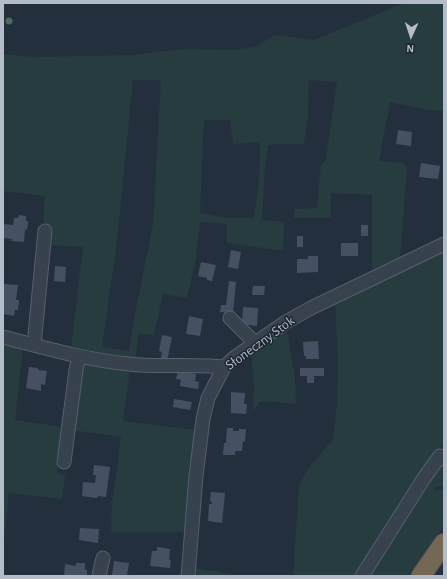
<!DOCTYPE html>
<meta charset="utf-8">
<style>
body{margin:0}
#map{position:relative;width:447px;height:579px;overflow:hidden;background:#242f3e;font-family:"Alegreya Sans",sans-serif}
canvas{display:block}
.frame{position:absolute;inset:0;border:4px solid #b4bcc9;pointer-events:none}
.north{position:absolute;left:391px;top:16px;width:40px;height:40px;-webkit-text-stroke:3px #1d2633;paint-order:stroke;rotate:183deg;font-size:11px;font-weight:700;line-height:16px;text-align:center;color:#b4bcc9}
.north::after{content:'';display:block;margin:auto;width:14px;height:18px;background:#b4bcc9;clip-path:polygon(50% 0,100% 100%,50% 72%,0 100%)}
</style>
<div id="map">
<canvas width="447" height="579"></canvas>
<div class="frame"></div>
<div class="north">N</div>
</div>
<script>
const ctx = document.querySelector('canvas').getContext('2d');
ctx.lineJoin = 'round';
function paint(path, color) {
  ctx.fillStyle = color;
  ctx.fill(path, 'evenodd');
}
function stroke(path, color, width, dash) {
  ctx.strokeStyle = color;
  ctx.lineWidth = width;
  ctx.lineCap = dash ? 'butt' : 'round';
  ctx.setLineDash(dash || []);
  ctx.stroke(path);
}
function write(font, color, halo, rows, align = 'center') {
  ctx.font = font + ' "Alegreya Sans",sans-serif';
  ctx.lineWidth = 3;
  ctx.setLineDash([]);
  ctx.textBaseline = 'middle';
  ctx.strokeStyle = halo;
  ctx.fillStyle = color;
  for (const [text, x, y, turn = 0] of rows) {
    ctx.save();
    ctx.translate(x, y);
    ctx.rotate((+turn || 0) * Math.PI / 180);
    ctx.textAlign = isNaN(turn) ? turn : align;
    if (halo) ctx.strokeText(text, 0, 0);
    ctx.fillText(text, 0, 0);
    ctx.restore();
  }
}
paint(new Path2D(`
 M404,3H444V111L427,110L390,102L379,161L404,163L407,169L400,258L372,269V195L331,193V218H294V209L317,208L321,165L326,159L337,82L309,80L308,115L304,144H276L268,146L265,166L262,220L284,222L283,251L227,243V224L200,222L196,257L187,298L163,294L154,335L139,334L135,360L71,349L83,247L48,245V225L43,221L45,196L3,191V54L33,57L133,55L182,49L234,50L255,47L275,35L314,40ZM133,80H161L153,225L135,315L129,351L102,347L117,242ZM204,120H230L233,144L260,142L259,181L254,218H228L200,213Z
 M444,248V442L424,471L357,576H293L299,485L311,465L333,439L337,403L338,361L335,299Z
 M286,324L295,378L296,404L261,401L253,411L254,386L251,350Z
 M3,342L23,346L15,420L64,427L57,472L65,476L62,499L9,493L3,550Z
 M89,364L130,368L123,421L196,430L187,532H111L112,505L121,437L71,430L82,366Z
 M444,467V485L435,487V490L444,489V526L408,576H368L437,468Z
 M195,568L240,576H193Z`), '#263c3f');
paint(new Path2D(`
 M398,130L412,132L411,146L396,144Z
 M421,163L440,166L438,179L419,177Z
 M19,215L26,216V221H28L27,230L25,229L24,242L11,241L12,239L3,238V224L13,225L14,218H18Z
 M361,225H368V236H361Z
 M297,236H303V247H297Z
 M341,243H358V256H341Z
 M231,250L241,252L238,269L228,267Z
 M308,256H318V272L297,273V259H308Z
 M201,262L216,265L212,281L207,280V278L198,276Z
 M55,266L66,267L65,282L54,281Z
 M229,281L236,282L233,313L220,312L221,305H226Z
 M4,284L18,285L16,300H19L18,310H15L14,316L4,314Z
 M253,286H265L264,295H252Z
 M243,307L258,308L257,326L242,324Z
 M189,316L203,319L200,336L186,334Z
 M162,335L172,337L167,361L161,359L162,352L159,351Z
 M318,341L319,359H306V356H304L303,342Z
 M29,367L38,368V370L47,371L45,385L41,384V391L26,388Z
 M300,368H324V376H314V383H307V376H300Z
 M178,371L196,374L195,381L199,382L198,389L180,386L181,380L176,379Z
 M231,392L245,393L244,404H247L246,414L231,413Z
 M174,399L192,402L190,410L173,407Z
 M227,428H233V431H239V429H246L245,442L243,441L242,451H235V455H223L224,443H226Z
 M94,465L110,467L106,497L98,496L97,498L82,496L83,482L95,483L96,475H93Z
 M211,492L225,493L222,523L208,521L209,504H212V502L210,501Z
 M80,528L99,529L98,543L79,540Z
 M157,547L170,549L169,560H171L170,568L150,566L152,551H157Z
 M114,561L129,563L127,576L112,575Z
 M76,563H85V570H87V576H64L65,564L76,566Z`), '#455162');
const minor = new Path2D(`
 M230,318L255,343
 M3,337C45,348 86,360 129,364C161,368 193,363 224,367
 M34,345L45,231
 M64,462L76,370L79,356
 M99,576L103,558
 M188,576L196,476L203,419L208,398L224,367L234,358L286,322L311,308L444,244
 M362,576L424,478L440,456L444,459`);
const highway = new Path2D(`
 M421,576L444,543`);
stroke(minor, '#565f6c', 15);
stroke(highway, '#434c59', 21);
stroke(minor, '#38414e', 13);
stroke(highway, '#746855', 19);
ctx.fillStyle = '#4b6a5d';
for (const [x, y] of [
 [9,21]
]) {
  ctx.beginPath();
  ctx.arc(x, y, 3.5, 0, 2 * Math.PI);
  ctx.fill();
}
write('14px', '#b4bcc9', '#1d2633', [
 ["Słoneczny Stok",260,343,-36]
]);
</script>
